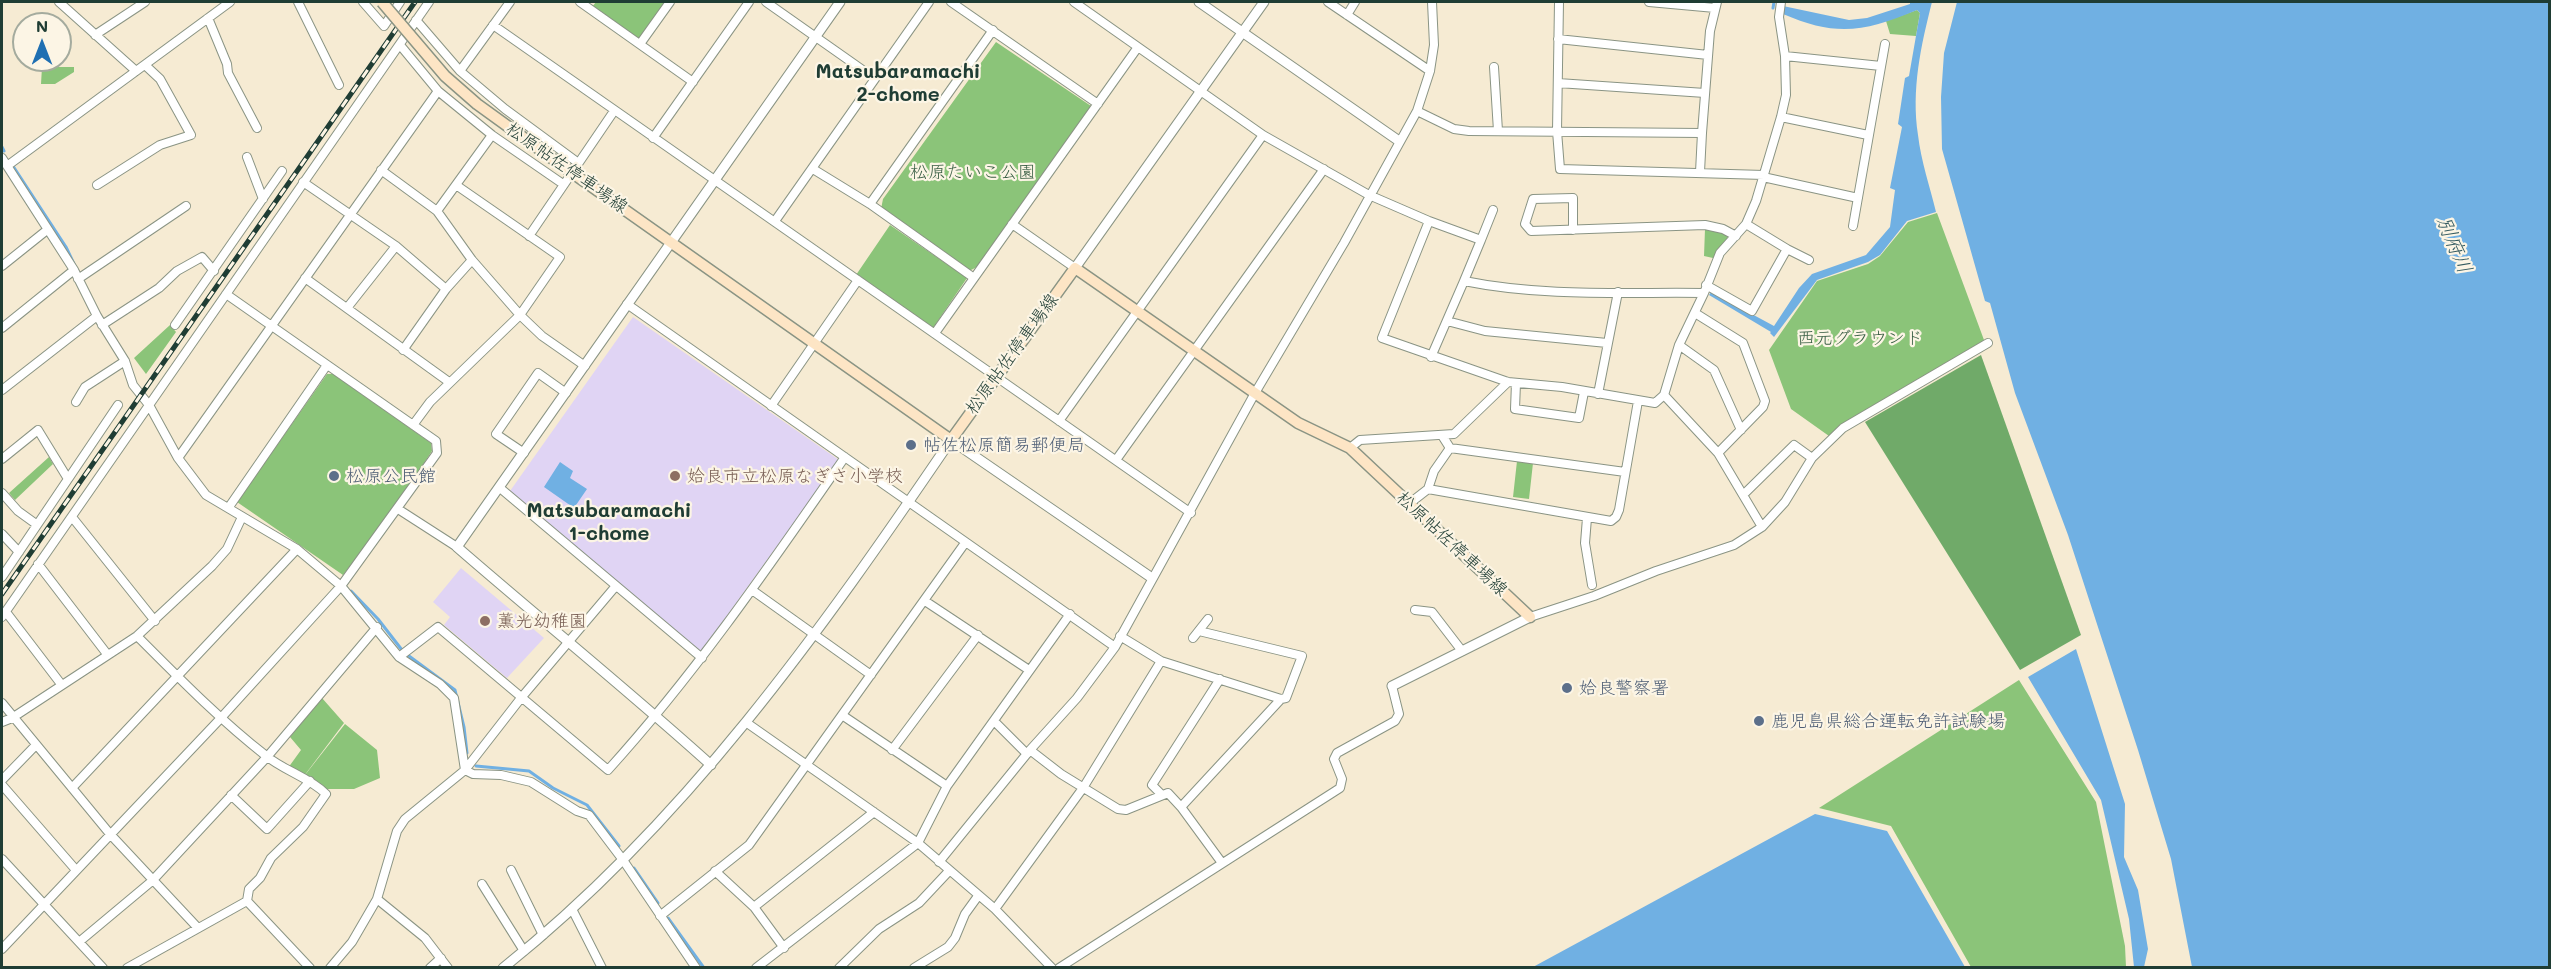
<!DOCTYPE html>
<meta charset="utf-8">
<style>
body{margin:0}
#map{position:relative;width:2551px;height:969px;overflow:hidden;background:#f6ebd3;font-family:Mali,sans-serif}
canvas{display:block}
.frame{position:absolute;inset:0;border:3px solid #1f3d34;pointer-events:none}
.north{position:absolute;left:12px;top:12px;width:60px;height:60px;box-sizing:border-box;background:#fcf5e5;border:2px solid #a4ab9e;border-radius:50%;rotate:0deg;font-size:16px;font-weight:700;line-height:24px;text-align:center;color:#1f3d34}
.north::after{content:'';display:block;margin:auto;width:21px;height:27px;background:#1f6fb2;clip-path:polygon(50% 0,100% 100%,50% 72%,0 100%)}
</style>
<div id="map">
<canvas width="2551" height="969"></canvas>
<div class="frame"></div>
<div class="north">N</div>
</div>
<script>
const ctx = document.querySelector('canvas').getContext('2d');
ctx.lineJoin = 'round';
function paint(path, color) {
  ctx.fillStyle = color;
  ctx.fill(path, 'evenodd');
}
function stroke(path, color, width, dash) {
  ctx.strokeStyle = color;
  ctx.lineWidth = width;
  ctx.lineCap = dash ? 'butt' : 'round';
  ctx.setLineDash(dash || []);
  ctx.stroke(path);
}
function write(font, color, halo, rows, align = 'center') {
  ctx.font = font + ' Mali,"Klee One",sans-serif';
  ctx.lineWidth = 4.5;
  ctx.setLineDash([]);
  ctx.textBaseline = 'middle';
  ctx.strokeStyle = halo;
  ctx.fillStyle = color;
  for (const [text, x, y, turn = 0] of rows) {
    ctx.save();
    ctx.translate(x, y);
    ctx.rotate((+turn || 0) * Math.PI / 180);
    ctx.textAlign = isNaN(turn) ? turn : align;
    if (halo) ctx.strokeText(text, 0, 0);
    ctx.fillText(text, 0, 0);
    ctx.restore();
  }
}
paint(new Path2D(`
 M633,317L839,460L701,652L510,491Z
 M461,568L544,638L507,678L444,625L450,617L433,602Z`), '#e0d4f4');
paint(new Path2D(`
 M596,2H666L639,39L592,7Z
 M1917,10L1920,13L1916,36L1890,34L1886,21Z
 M996,42L1091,106L977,267L969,271L881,209L883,199Z
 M42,67H74V72L55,84H41Z
 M1937,213L1984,340L1966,354L1829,436L1791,409L1769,350L1817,281L1868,264L1880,256L1908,222Z
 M890,225L967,278L933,328L856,275Z
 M1705,229L1726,234L1728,239L1713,258L1704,256Z
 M170,325L176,332L146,374L134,358Z
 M327,374H333L431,443L432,451L389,516L343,575L237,502Z
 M49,457L53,464L15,500L9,493Z
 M1517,461L1533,463L1529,499L1513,497Z
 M2019,680L2096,802L2125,946L2126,967H1971L1891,826L1819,808Z
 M322,698L344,723L304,776L288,768L301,750L290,737Z
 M345,724L377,750L380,778L354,789H324L314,779L305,775Z`), '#8bc479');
paint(new Path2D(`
 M1981,355L2081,635L2020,670L1865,422Z`), '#70aa69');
paint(new Path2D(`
 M1910,2H1932C1921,45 1911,90 1918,135C1921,161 1930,187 1936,212L1907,221L1880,255L1868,262L1817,280L1774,337L1770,333L1771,332L1709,295L1711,292L1774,326L1799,288L1812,274L1866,255L1890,227L1895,190L1890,188L1902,127L1898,124L1905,78L1909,76L1920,13L1917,10C1865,32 1836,37 1783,14V6L1849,20L1867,18L1910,4Z
 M1957,2H2549V967H2192L2171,859L2138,750L2068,535L2015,393L1990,303L1985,301L1942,149L1941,97L1944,53Z
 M560,462L573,471L570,478L587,489L574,508L544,487Z
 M2076,649L2125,804L2124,857L2138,890L2148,949L2144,967H2134L2129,919L2101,800L2028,677Z
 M1815,814L1887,831L1965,967H1533Z`), '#70b0e3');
stroke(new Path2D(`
 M1773,8L1774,2
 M2,147L4,151
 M13,166L66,247L74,264
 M351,591L378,619L402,650
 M409,656L455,690L464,727L467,753
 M476,766L529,771L553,788L587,805L619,846
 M634,868L658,903
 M668,918L704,968`), '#70b0e3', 3);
const minor = new Path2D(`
 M59,2L136,71
 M298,2L339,85
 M363,2L384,26L400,2
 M580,2L693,82
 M766,2L874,78
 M951,2L1098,104
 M1074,2L1263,135L1369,195L1429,221L1481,240L1464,281C1543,297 1624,292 1704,293L1720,253L1746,224L1756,201L1781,117L1786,95L1785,56L1779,17L1781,2
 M1328,2L1430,71
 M1559,2L1557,131L1560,169L1764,175
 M1649,2L1715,8
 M1347,15L1355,2
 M208,18L227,64L228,73L257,128
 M416,20L460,71L505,109L577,162
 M493,25L1191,513
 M95,35L145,2
 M1558,39L1708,55
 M640,44L670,2
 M400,45L438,91L492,135L563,184
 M1785,56L1881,66
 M1494,67L1498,131
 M460,71L510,2
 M1558,83L1705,93
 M1417,111L1454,129L1469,131L1702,133L1710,31L1717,2
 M1781,117L1868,135
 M653,138L749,2
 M247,157L263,199
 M2,158L74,270L97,316L125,361L133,385L149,405L178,458L206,495L297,549L341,586L399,657L440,684L454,698L465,770
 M7,166L230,2
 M813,169L870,204L974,278
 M381,170L437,211L472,260L520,315L542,336L585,366
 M1700,172L1702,133
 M1763,177L1858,198
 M303,182L396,246L446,289
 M97,185L160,145L191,135L160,79L145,65
 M870,204L993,30
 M437,211L492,135
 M775,221L929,2
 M1429,221L1382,338L1508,382L1562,387L1655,403L1664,395L1679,345L1704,293
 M1012,224L1075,268
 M1853,226L1885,44
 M1573,230V198L1533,199L1525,224L1531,231L1705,225L1723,229L1736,236
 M529,236L614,111
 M1481,240L1493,210
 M1787,249L1809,260
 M2,266L47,230
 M305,278L449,382
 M78,279L186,206
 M1706,285L1752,311L1787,249L1746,224
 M627,304L1115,647
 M347,308L396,246
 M1695,313L1743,343L1765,401L1763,407L1718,453
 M1447,321L1485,331L1607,343
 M102,325L159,288L177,271L202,257L214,271
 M175,325L282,171
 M2,328L74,270
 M935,333L1138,47
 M1679,345L1714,370L1741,430
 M403,350L446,289L472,260
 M1431,357L1464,281
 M1516,383L1515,409L1579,418L1584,392
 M2,390L97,316
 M1598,394L1618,292
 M1664,395L1718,453L1762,527
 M76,402L85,387L125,361
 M771,406L858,280
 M1059,421L1263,135
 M413,425L430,402L520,315L560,257L456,185
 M1443,437L1450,448L1625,472
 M1350,448L1360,440L1454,434L1508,382
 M524,453L496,434L538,373L566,393
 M178,458L438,91
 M2,459L38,430L68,479
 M1116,460L1324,169
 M500,488L702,658
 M1428,489L1434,471L1450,448
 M2,493L18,511L36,524
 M1743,495L1794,445L1812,458
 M1410,503L1428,489L1611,521L1616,517L1619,510L1638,401
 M229,507L327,365
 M398,509L457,547
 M72,517L155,621
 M1587,518L1585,543L1592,585
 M2,534L19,552
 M38,564L107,654
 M2,577L118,405
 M752,590L871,675
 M925,601L1029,670
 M1415,610L1432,612L1462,651
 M6,612L61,684
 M2,617L429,2
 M1530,617L1594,596L1656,571L1734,545L1762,527L1785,502L1812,458L1843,428L1988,343
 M1199,631L1302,656L1286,698L1281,699
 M137,636C178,677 219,719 265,755C284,771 309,777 326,794L303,827L271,858L260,878L249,889L247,901
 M1193,638L1208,619
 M399,657L438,627L608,770C696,673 770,565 845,457
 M2,703L110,834L197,927
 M842,715L947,786
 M2,722L12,718L137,636L212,566L227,549L242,517
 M995,722L1027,754
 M747,723L918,843L995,909L1052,968
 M892,750L978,635
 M1030,750L1061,774L1118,809L1126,810L1168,793L1181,807L1281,699L1161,661L1120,636
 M465,770L473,774L501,775L531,782L577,811L589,815L623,860L696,968
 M2,780L35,746
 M2,785L76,870
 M72,788L297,549
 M1161,794L1152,785L1220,679
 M231,795L267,829L310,781
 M1181,807L1222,863
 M2,859L103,968
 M939,862L1030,750L1077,698L1115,647L1255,393L1344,243L1417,111L1430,71L1434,45L1432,2
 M511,870L543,935
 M715,871L754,907L784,948
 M482,884L524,951
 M377,899L425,938L448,968
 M754,907L874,812
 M572,909L602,968
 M995,909L1083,788L1161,661
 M660,916L749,845L965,543
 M79,942L152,881L267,757L377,627
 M2,949L220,719L341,586L437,453L436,441L226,294
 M127,968L247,901L310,968
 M330,968L352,942L377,899L397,831L405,819L465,770L521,698L615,587
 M430,968L441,958
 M756,968L918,843L947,786L1070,614
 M839,968L879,929L919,903L949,871
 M914,968L948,947L955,938L965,914L978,896
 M1059,968L1340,788L1342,779L1334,759L1337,753L1395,721L1399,714L1392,686`);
const tertiary = new Path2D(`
 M1199,2L1399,141
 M1075,268L1264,2
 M1392,686L1530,617
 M711,765C628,690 541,620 457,547L840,2
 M503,968C685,823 821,631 951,440L1152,578`);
const secondary = new Path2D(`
 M564,167L951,440L1075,268L1298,423L1350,448L1530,617`);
stroke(minor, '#8a9484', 10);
stroke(tertiary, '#8a9484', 11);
stroke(secondary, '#8a9484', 13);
stroke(minor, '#fff', 8);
stroke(tertiary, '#fff', 9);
stroke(secondary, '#fde5c5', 10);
const rail = new Path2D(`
 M2,594L415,2`);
stroke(rail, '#1f3d34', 5);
stroke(rail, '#fcf5e5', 3, [9]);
const secondaryBridge = new Path2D(`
 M382,2L445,76L477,104L564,167`);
stroke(secondaryBridge, '#8a9484', 13, []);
stroke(secondaryBridge, '#fde5c5', 10);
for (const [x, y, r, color] of [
 [911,445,6,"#5c6f8a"],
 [334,476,6,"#5c6f8a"],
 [675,476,6,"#8d6e63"],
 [485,621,6,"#8d6e63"],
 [1567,688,6,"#5c6f8a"],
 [1759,721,6,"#5c6f8a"]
]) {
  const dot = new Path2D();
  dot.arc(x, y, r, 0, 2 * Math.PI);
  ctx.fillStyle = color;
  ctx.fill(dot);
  stroke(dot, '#fcf5e5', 2);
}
write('18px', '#1f3d34', '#fcf5e5', [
 ["松原帖佐停車場線",567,168,35],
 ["松原帖佐停車場線",1012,354,-54],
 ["松原帖佐停車場線",1452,544,43]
]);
write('18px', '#3a5f45', '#fcf5e5', [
 ["松原たいこ公園",973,172],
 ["西元グラウンド",1860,338]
]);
write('18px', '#4e5e75', '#fcf5e5', [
 ["帖佐松原簡易郵便局",923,445],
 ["松原公民館",346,476],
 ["姶良警察署",1579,688],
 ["鹿児島県総合運転免許試験場",1771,721]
], 'left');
write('18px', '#785e54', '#fcf5e5', [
 ["姶良市立松原なぎさ小学校",687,476],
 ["薫光幼稚園",497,621]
], 'left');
write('bold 20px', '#1f3d34', '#fcf5e5', [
 ["Matsubaramachi",898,72],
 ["2-chome",898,95],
 ["Matsubaramachi",609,511],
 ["1-chome",609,534]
]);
write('italic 20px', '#335a60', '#fcf5e5', [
 ["別府川",2454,245,67]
]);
</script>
